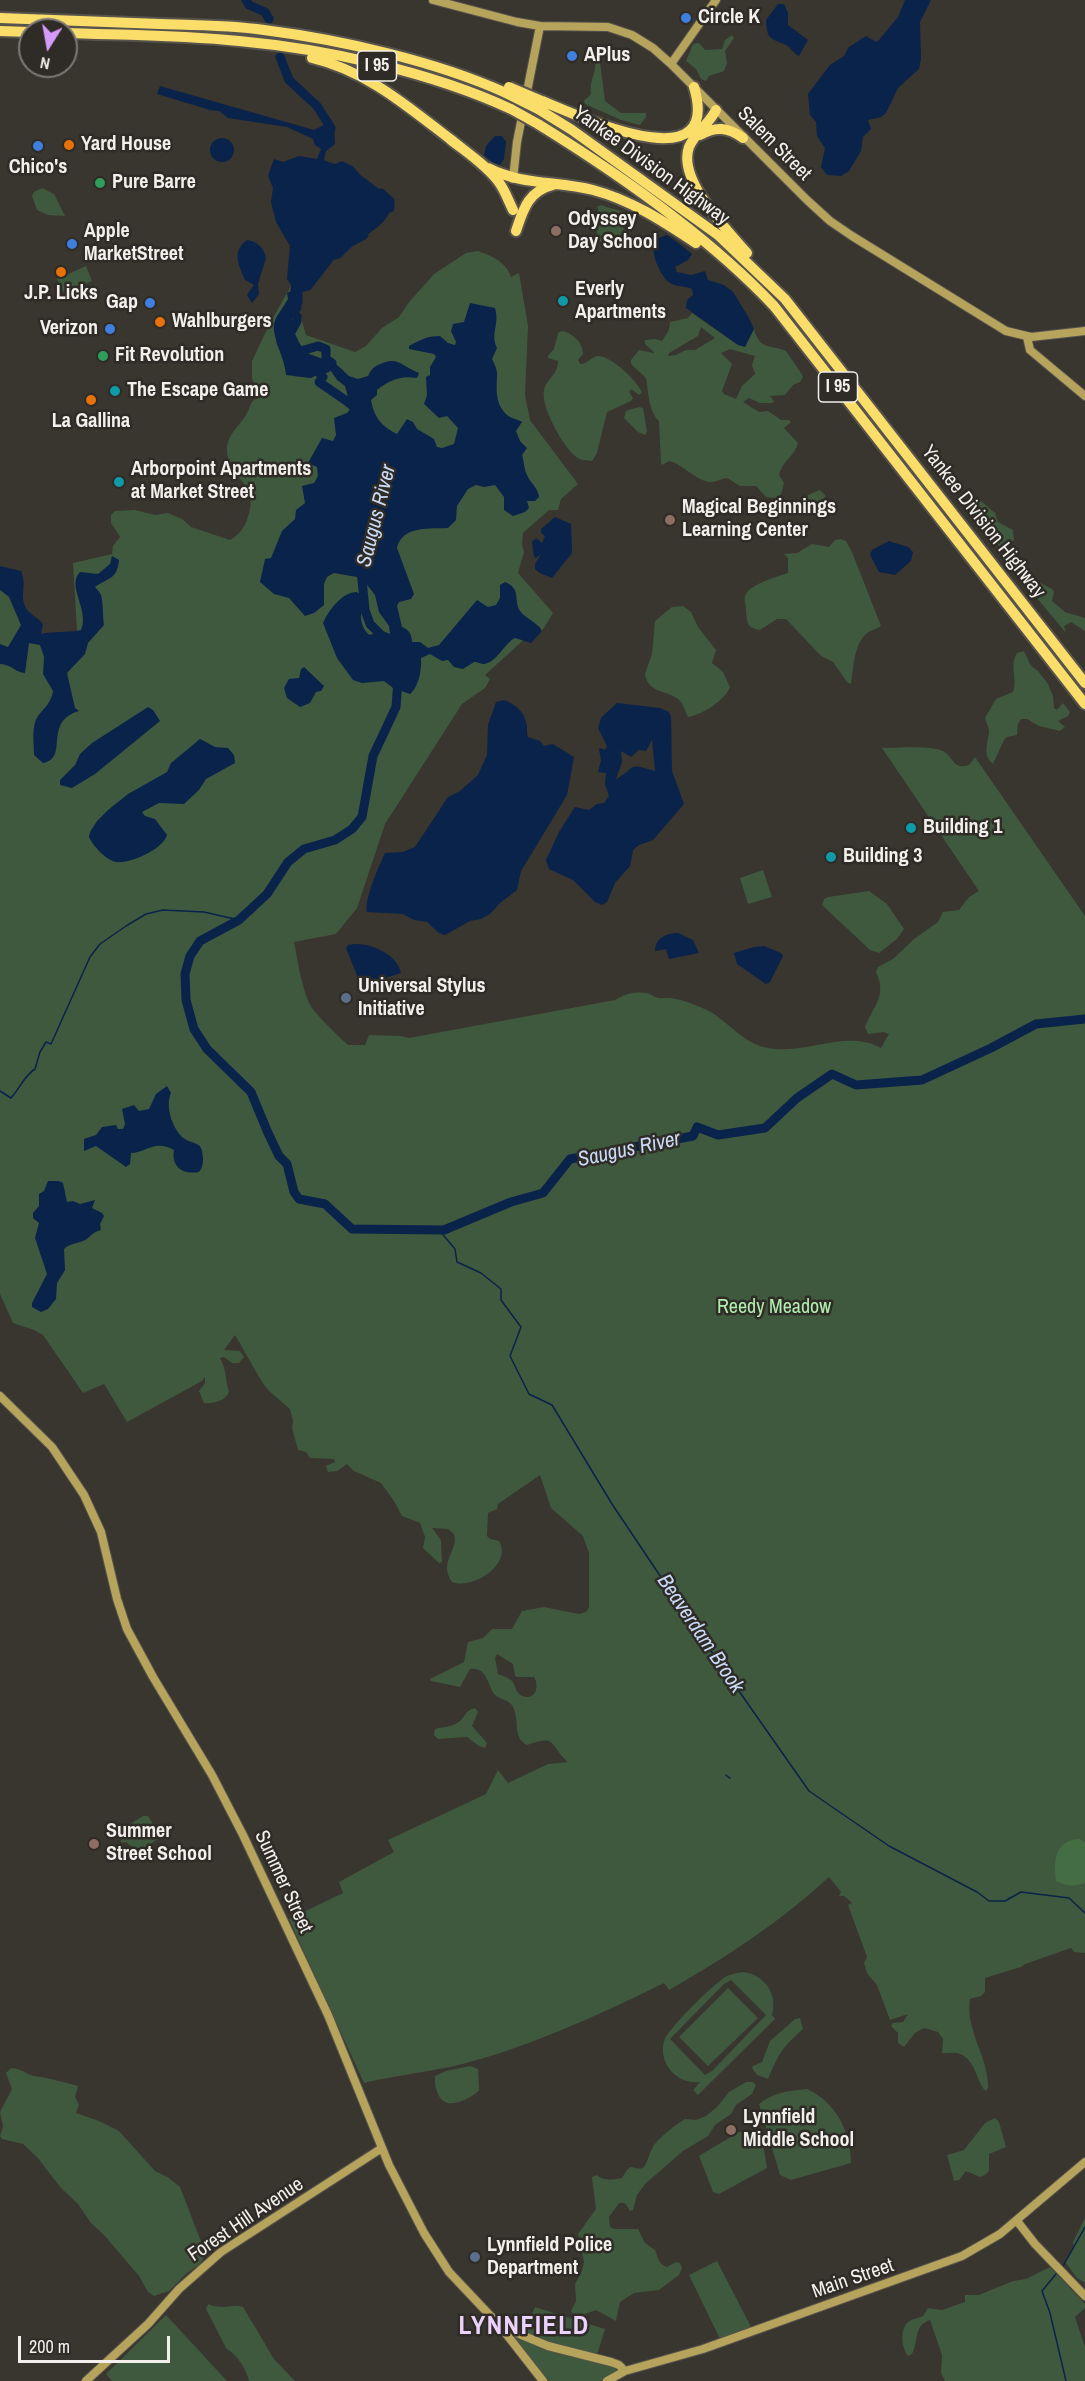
<!DOCTYPE html>
<style>
body{margin:0}
#map{position:relative;width:1085px;height:2381px;overflow:hidden;background:#39352f;font-family:"Archivo Narrow",sans-serif}
canvas{display:block}
.north{position:absolute;left:18px;top:18px;width:60px;height:60px;box-sizing:border-box;background:#2f2b26;border:2px solid #7d7975;border-radius:50%;rotate:191deg;font-size:16px;font-weight:700;line-height:24px;text-align:center;color:#f2efec}
.north::after{content:'';display:block;margin:auto;width:21px;height:27px;background:#d69bfa;clip-path:polygon(50% 0,100% 100%,50% 72%,0 100%)}
.scale{position:absolute;left:18px;top:2336px;width:152px;height:27px;box-sizing:border-box;border:3px solid #f2efec;border-top:0;padding-left:8px;font-size:18px;line-height:21px;white-space:nowrap;color:#f2efec;-webkit-text-stroke:4px #2f2b26;paint-order:stroke}
</style>
<div id="map">
<canvas width="1085" height="2381"></canvas>
<div class="north">N</div>
<div class="scale">200 m</div>
</div>
<script>
const ctx = document.querySelector('canvas').getContext('2d');
ctx.lineJoin = 'round';
function paint(path, color) {
  ctx.fillStyle = color;
  ctx.fill(path, 'evenodd');
}
function stroke(path, color, width, dash) {
  ctx.strokeStyle = color;
  ctx.lineWidth = width;
  ctx.lineCap = dash ? 'butt' : 'round';
  ctx.setLineDash(dash || []);
  ctx.stroke(path);
}
function write(font, color, halo, rows, align = 'center') {
  ctx.font = font + ' "Archivo Narrow",sans-serif';
  ctx.lineWidth = 5;
  ctx.setLineDash([]);
  ctx.textBaseline = 'middle';
  ctx.strokeStyle = halo;
  ctx.fillStyle = color;
  for (const [text, x, y, turn = 0] of rows) {
    ctx.save();
    ctx.translate(x, y);
    ctx.rotate((+turn || 0) * Math.PI / 180);
    ctx.textAlign = isNaN(turn) ? turn : align;
    if (halo) ctx.strokeText(text, 0, 0);
    ctx.fillText(text, 0, 0);
    ctx.restore();
  }
}
paint(new Path2D(`
 M732,35L734,38L725,51L727,63L724,71L709,76L706,81L701,79L696,69L686,61L693,44L699,43L705,50L722,49L725,40Z
 M598,61L600,62L605,101L621,113H646V117L640,125L621,120L585,104L584,101L591,94C589,82 595,76 595,65Z
 M42,188L54,194L65,216L48,215L37,210L32,196L34,192Z
 M602,205C611,210 629,211 634,215L624,224L623,236L605,243L599,241C594,229 602,219 597,206Z
 M478,251C492,256 506,262 511,277L519,273L528,326L525,395L530,420L578,484L561,499L558,510H549L523,533L522,545L524,552L518,573L553,613L542,631L539,626L485,675L490,679L485,688L462,704L385,824L357,908L336,934L294,942C298,962 301,984 309,1003C313,1012 339,1037 348,1045H365L369,1035L401,1036L409,1038L615,1000C624,994 635,991 646,993C650,993 654,997 658,998C664,999 670,997 676,999C687,1001 701,1007 711,1012C727,1022 738,1036 755,1044C795,1062 844,1026 881,1048L889,1034L884,1032L868,1034L865,1027C874,1005 887,996 876,972L878,967L893,959L914,939L938,922L943,912L959,910L969,897L979,891L882,748C896,748 931,745 943,751C954,758 953,770 969,765L975,757L1085,916V1953L1074,1952L1071,1948L1025,1964L1021,1967L985,1978V1992L981,1996L970,1999C965,2031 989,2057 988,2088L986,2091C976,2084 977,2058 957,2053C952,2052 947,2054 942,2053L943,2039L938,2032L924,2028L915,2033L904,2047L898,2043V2033L891,2026L893,2023L903,2022L908,2014L890,2020L877,1985L867,1973L864,1963L867,1957L848,1905L852,1903L844,1896H839L841,1892L829,1877C779,1923 728,1956 669,1990L664,1983C599,2015 521,2051 450,2067C421,2073 392,2076 364,2083L289,1919L343,1893L339,1882L394,1852L388,1840L486,1794L498,1770L508,1783L548,1764L568,1762C548,1744 558,1734 527,1745C512,1737 520,1721 513,1707C509,1699 500,1700 494,1694C487,1683 487,1667 470,1669L460,1687L431,1681L430,1679L464,1662L468,1642L483,1638L492,1629H512L522,1611L544,1607L579,1614L586,1612L589,1607V1553L583,1536L551,1508L540,1475L498,1504L497,1509L488,1513L487,1536L490,1539L499,1541C513,1564 473,1590 452,1582C438,1562 459,1550 454,1534L448,1529L432,1528L441,1540L442,1562L439,1563L423,1548L425,1537L420,1523L402,1516L394,1501L381,1483L354,1471L347,1464L337,1471L328,1472L326,1466L335,1462L334,1459L310,1458L306,1452L298,1450L292,1428L293,1421L290,1409L269,1391L262,1382L235,1335L224,1350L240,1351L244,1357L239,1363H232L224,1357L220,1358C227,1371 225,1379 229,1392C226,1401 212,1404 204,1403L199,1391L205,1383V1377L202,1381L127,1422L104,1384L83,1393L43,1335L34,1330L13,1323L0,1294V570L34,631L50,640L77,631L73,563L112,554L113,546L120,537L111,523V515L115,511L135,510L155,515L168,513L182,519L191,527L230,540C238,536 244,528 247,520C262,480 227,482 227,449C227,434 241,425 247,413C249,410 250,404 253,401C255,399 258,398 260,395L252,379V361L270,323L291,286L288,299L280,313L276,343L293,376L311,378L329,368L344,371C322,349 289,364 292,320C293,309 292,296 297,287V295L301,297C297,310 303,323 306,335L355,352L366,346L382,328L399,317L410,301L434,274L466,253ZM497,1654L513,1664L515,1676L517,1677H534C540,1687 535,1701 522,1696C515,1693 516,1684 511,1680C507,1677 502,1676 498,1674L495,1658Z
 M86,266L92,281L64,293L57,279Z
 M692,313L738,345L754,329C760,351 770,344 786,351L801,373L803,377L800,382L793,385L785,395L770,396L774,401L772,403H760L749,398L743,402L759,412L768,411L781,420H789L791,422L784,428L798,443C795,456 782,461 779,475L784,483L781,494L775,498L766,497L756,486H740L727,478C721,479 714,483 708,482C694,479 681,463 669,461L662,465L661,463L659,421C648,410 649,394 646,378L631,364V360L639,350L654,353V352L645,344V340L655,339L662,341L669,330L670,322L688,318ZM701,327L715,338L695,350H686L676,355L668,356L669,353L698,336ZM730,349L755,356L752,365L755,374L742,386L736,399L724,394L722,391L732,364L721,353Z
 M562,331C572,333 583,342 583,354L578,360L580,364C587,364 590,358 597,356C610,354 637,381 642,392L639,395L631,389L629,392L633,398L631,401L607,412L597,453L592,461C587,460 582,461 578,458C565,451 540,406 544,390C547,378 558,375 558,361L548,358V356L554,349L558,333Z
 M639,407L643,408L647,431L645,435L638,432L624,418L626,411Z
 M820,490L825,495L826,509L805,515L800,514L798,507L808,495Z
 M980,500L995,513L998,522L1013,530L1014,540L1008,543L1005,550H1002L997,543V529L991,523L982,524L983,514L977,504Z
 M841,539L846,541L852,552L881,626C877,629 869,630 864,636C854,647 853,670 851,684L847,682L833,662L821,656L786,619H777L760,630C746,628 747,621 746,610C746,602 742,598 748,591C757,582 776,577 788,573V558L784,554L797,553L812,544L829,547L835,540Z
 M1020,572L1052,589L1054,592L1052,601L1065,612L1085,618V631L1071,622L1064,626L1066,633L1027,586Z
 M683,606L691,612L698,627L716,650L712,663L723,672L730,687C725,700 702,715 688,717C684,709 683,701 675,697C663,690 648,692 645,674L652,654L655,621L672,607Z
 M1024,651L1031,666L1038,671L1048,684L1053,696L1054,708L1057,710L1063,703L1070,712L1068,716L1058,721L1065,727L1060,731L1039,726L1027,719H1021L1018,724L1017,735L1007,737L1004,740L993,764C982,755 988,743 989,732C989,726 986,723 985,718L996,699L1013,692C1018,679 1009,666 1017,653Z
 M763,870L772,897L748,904L740,878Z
 M869,891L887,904L904,929L897,939L879,953L870,950L822,905L824,899L828,897Z
 M475,1708L478,1712L472,1726L487,1743L485,1748L479,1746L467,1737L438,1739L434,1735L435,1729C443,1727 453,1727 460,1721C466,1715 466,1710 475,1708Z
 M143,1816H148L161,1836C150,1846 138,1854 126,1842L122,1843L115,1830L122,1825L125,1827Z
 M743,1972C765,1975 778,1994 772,2015L775,2019L698,2095L693,2090L700,2082C689,2083 679,2080 671,2071C664,2063 661,2051 664,2041C668,2028 713,1985 725,1977C731,1974 736,1973 743,1972ZM731,1980L766,2015L712,2071L705,2075L670,2039L724,1984Z
 M728,1988L758,2018L708,2066L679,2037Z
 M800,2018L803,2029C782,2048 779,2053 768,2079L757,2075L752,2068L753,2066L762,2062L770,2041L795,2019Z
 M470,2066L478,2069L479,2090C474,2097 453,2107 445,2102C437,2098 434,2084 435,2076L446,2071Z
 M11,2068C20,2068 26,2074 34,2076C49,2078 63,2082 78,2086L75,2097L79,2105L76,2113L99,2121L119,2131L155,2171L169,2178L180,2187L202,2244L203,2259L199,2265L187,2273L169,2291L154,2296L148,2292L139,2276L105,2236L91,2223L78,2204L61,2188L37,2157L23,2144L2,2139L0,2136L3,2126L0,2112L12,2089L6,2073Z
 M746,2082H753L756,2085L752,2094L736,2105L731,2114L715,2125L708,2136L683,2151L645,2184L637,2195L633,2210L630,2211L625,2203H619L609,2217L610,2227L614,2229H638L645,2243L655,2250C658,2257 658,2264 667,2267L676,2262L680,2263L682,2268L679,2275L659,2290L634,2293L620,2302L616,2321L596,2310L582,2315H574L571,2311L576,2301L575,2284L582,2271L584,2262L578,2234L596,2209L592,2177L597,2175C603,2181 614,2180 622,2178C633,2159 630,2171 643,2168C649,2161 649,2152 654,2145C661,2136 675,2125 685,2119L696,2120L706,2116L717,2107L729,2092Z
 M807,2089C836,2102 851,2132 851,2163L791,2180L780,2175L759,2104C773,2092 789,2091 807,2089Z
 M995,2118L999,2122L1006,2147L989,2154V2171L985,2175L980,2177L966,2171L959,2180L954,2181L947,2155L964,2150L985,2123Z
 M752,2131L762,2139L767,2168L719,2194L713,2192L699,2156L739,2132Z
 M1085,2218V2283L1077,2278L1065,2262L1074,2248L1073,2242Z
 M717,2261L751,2327L720,2339L689,2275Z
 M1050,2267L1085,2304V2308L1075,2317L1085,2347V2381H945L941,2373L942,2355L930,2320C913,2326 919,2341 912,2354L908,2356C902,2349 899,2330 908,2322C912,2319 919,2318 923,2316L928,2308L942,2310L965,2302V2295H979L1013,2281L1026,2279Z
 M208,2304C224,2311 232,2303 243,2307L274,2359L295,2381H249C246,2368 237,2355 226,2348L206,2309Z
 M535,2307L605,2329L597,2355L549,2342L523,2333Z
 M166,2315L227,2381H112L106,2374Z
 M512,2336L545,2348L612,2366L617,2370L601,2381H549Z`), '#3f593e');
paint(new Path2D(`
 M1079,1839L1085,1842V1883C1073,1886 1068,1887 1056,1881C1053,1860 1055,1841 1079,1839Z`), '#456d44');
paint(new Path2D(`
 M905,0H931L920,22L921,59L919,69L898,88L886,113L881,117L868,120L871,129L863,137L861,151L849,171L841,176L827,175L821,167L825,148L817,136L816,122L810,115L808,94L830,65L844,56L849,47L866,36L876,42L879,40L898,17Z
 M778,4H784L788,13V25L808,40L799,56C793,53 790,46 784,44C769,38 767,38 766,20Z
 M160,86L314,130L330,122L334,127L335,144L326,151L324,160L353,174L391,201C393,221 371,231 357,242L353,240C336,247 314,272 304,287H297L294,294L298,300L293,312L291,334L301,351L336,364L349,376L358,379L368,376C371,370 372,368 378,365C398,355 401,366 419,373L417,378C401,375 389,380 377,390V395L371,400C374,417 381,426 397,434L407,419L413,422L417,429L434,439L437,447L442,448L454,444L458,428L447,416L439,418L424,404L427,395L426,377L430,375V367L436,357L434,354L409,349V346C420,340 427,336 440,336L448,343L455,345L456,342L451,331L453,324L464,322L470,303L495,308C500,325 490,333 497,348L492,359C494,363 497,369 497,373C497,387 494,402 506,414C511,419 518,419 522,422L516,431L520,441L527,448L522,455C524,461 524,469 527,475C530,483 538,487 539,497L535,501H527L529,508L525,512L513,516L504,510V497L495,485L484,487L476,485L468,489L457,506L456,520L448,528C432,529 402,525 397,548L414,594L411,599L399,602L397,606L402,627C408,629 412,634 412,642H420L428,648L439,645L477,600L488,607L496,605L500,598V585L505,582C522,589 513,600 520,611C526,619 536,621 542,631L531,643L515,638C504,644 496,663 484,664C481,664 478,662 474,662L463,669L454,667L448,660L442,661L430,654L421,658C422,668 419,687 410,694L393,688L384,681L362,683L353,680L337,658L323,623C329,610 342,592 357,592L367,602C366,605 363,607 362,611C359,619 363,631 370,635L380,630L390,634L389,626L379,612L375,595L364,581L357,577L334,573L327,577L324,584V605L314,613L305,616L289,598L274,594L260,582L265,559L271,558L282,531L295,519L296,510L305,503L302,486L314,483L318,476L317,467L308,463L322,438L333,441L336,435L334,418L347,413L354,405L348,397L345,386L337,380L329,368L311,378L286,375C285,358 272,338 274,324C276,315 284,307 288,299L287,293L291,291V285L287,279L290,246L276,222L271,202L273,188L268,176L274,159L283,162L299,156L317,159L321,149L315,145L313,139L287,127L228,118L219,111L210,110L157,94Z
 M495,136H502L506,142L504,159L500,165L493,163L484,155L486,146Z
 M210 150a12 12 0 1 1 24 0a12 12 0 1 1-24 0Z
 M666,235C670,236 689,251 692,254L688,260L675,267L677,272L691,275L705,271L708,280L724,285L733,292L749,318L754,329L745,347L738,345L686,308L687,300L693,295L692,289C686,286 679,287 672,284C660,278 650,252 654,240Z
 M247,240C257,241 264,248 266,258L258,284L259,294L252,303L247,295L254,285L245,280C239,265 231,252 247,240Z
 M555,517L571,524L572,553L552,578L540,573L535,569V564L541,554L536,558L534,557L532,542L536,538L542,543L545,536L541,533V529Z
 M889,541L908,547L913,552L911,561L895,575L879,572L870,555L872,550Z
 M112,556L119,560C117,580 109,577 95,587C97,590 100,592 101,595C103,599 103,620 104,625L88,643L85,654L67,673L75,708L79,711C42,722 70,758 43,763L34,755C34,744 31,726 38,716C45,707 51,703 53,691L43,674L44,657L40,645L29,643L25,673C16,673 11,664 0,664V644L8,647L21,625L9,597L0,590V566L21,571C27,585 20,594 25,606C28,614 38,617 43,624L41,634C52,631 67,633 81,630C90,610 66,586 80,572L98,574L110,564Z
 M304,667L324,686L321,691L316,692L310,703L300,707L287,698L284,688L289,679L299,678L301,669Z
 M504,700C513,703 524,711 526,722C528,727 526,732 528,737L540,741L544,746L553,744L574,757L567,795L521,871L517,890L500,903L490,914L481,919L470,921L445,935L439,933L427,922L414,920L403,914L367,912C364,899 379,866 385,853L403,852L415,847L448,797L460,791L478,775L487,755L488,725L496,702Z
 M617,703L660,708L669,712L671,717L672,771L684,804L653,840L639,845L633,850L630,866L615,883L607,902L602,905L595,902L573,880L549,869L546,860L559,832L575,807L589,810L597,804L604,803L609,796L605,784L606,773L598,772L601,760L599,749L601,748L605,750L607,746L598,728L601,718ZM652,740L655,771C625,762 638,767 616,779L622,762L621,751L631,757L639,750L646,751Z
 M148,707L153,710L160,721L95,774L72,788L60,785V780L75,765L80,754L92,743Z
 M200,739L215,747L228,748L234,755L235,763L206,779L199,790L184,804L159,803L142,812L145,816L155,819L167,835C163,849 131,864 116,862C106,860 93,846 89,837L90,832L97,821L108,810L128,794L167,772L171,763Z
 M678,933L693,940L699,953L669,959L666,949L655,951C655,938 667,933 678,933Z
 M354,944C371,943 397,954 401,973L370,983L358,978L346,948L348,945Z
 M764,946L781,953L783,956L770,982L766,984L737,964L734,953L754,947Z
 M167,1086L171,1093C165,1106 172,1127 182,1137C193,1146 203,1139 203,1159C203,1165 202,1168 199,1172C183,1175 171,1167 174,1150C154,1139 146,1153 131,1153L130,1164L126,1167L96,1146L84,1151V1139L96,1135L102,1127L116,1125L118,1129H123L125,1124L122,1109L134,1105L139,1111L149,1109L156,1094Z
 M48,1181H59L63,1183L67,1202L73,1201L80,1204L95,1200L92,1208L102,1213L104,1216L100,1224L101,1230C94,1232 93,1234 88,1238C81,1244 71,1242 64,1249L65,1270L57,1283L56,1299L48,1309L41,1312L32,1307V1303L47,1274L35,1238L39,1223L33,1218V1213L39,1206V1194L44,1191Z`), '#0a234a');
stroke(new Path2D(`
 M0,1091L11,1098C20,1088 24,1076 35,1069L40,1052L46,1042L51,1044L90,957L100,944L126,926L146,914L163,910L204,912L239,920
 M439,1230L455,1249L457,1262L481,1273L501,1289V1300L521,1327L510,1356L529,1394L552,1405L612,1504L699,1634L809,1791L889,1846L977,1892L989,1901H1005L1021,1892L1069,1898L1085,1913
 M726,1775L727,1776
 M728,1777L730,1778
 M1063,2266L1085,2227
 M1056,2274L1042,2291L1050,2313L1066,2381`), '#0a234a', 1.5);
stroke(new Path2D(`
 M246,0L249,5L265,12L269,19
 M280,57L289,80L317,106L331,128L330,132
 M330,167L335,169L342,166L350,170L357,178L377,193H381L390,201V208
 M361,414L348,402L319,382L323,377L320,374L322,369L327,368L326,363H332L326,359V349L318,346L301,351L297,348L290,334L297,321V316L295,315V309L297,308L295,305L298,302V288L308,286L331,256L338,254L349,243L364,235
 M361,570L365,610L370,624L385,639
 M398,680L396,707L373,756L362,817L352,829L335,840L304,849L288,862L267,894L239,920L200,941L190,956L185,974L186,1000L194,1029L207,1049L251,1092L268,1133L279,1156L287,1164L294,1192L299,1199L325,1204L352,1229L444,1230L511,1202L543,1193L570,1159L693,1136L697,1127L718,1135L765,1128L797,1098L832,1074L856,1085L922,1080L991,1048L1036,1024L1085,1019`), '#0a234a', 9);
const secondary = new Path2D(`
 M433,0L517,22L540,26L608,27L632,35L653,48L671,64L807,200L830,221L852,236L1006,331L1031,337L1085,331
 M671,64L716,0
 M513,179L517,142L540,26
 M1027,337L1030,350L1085,396
 M0,1396L52,1447L84,1495L101,1532L117,1599L127,1629L153,1677L212,1775L243,1835L328,2015L389,2165L424,2233L449,2272L500,2326L543,2381
 M1017,2221L1035,2244L1085,2296
 M500,2326L548,2346L611,2362L619,2365L625,2371
 M86,2381L148,2324L179,2289L221,2252L382,2148
 M607,2381L625,2371L703,2349L962,2256L1000,2234L1085,2162`);
const highway = new Path2D(`
 M0,18C53,20 106,22 160,24C194,25 230,25 264,30C342,40 435,61 506,93
 M0,31L30,32
 M66,33C123,35 181,35 239,41C327,49 431,72 511,109
 M312,58C367,71 407,106 450,139C466,152 485,164 498,181C505,190 508,200 513,210
 M542,101C579,116 723,184 694,87
 M538,109L572,130L718,235L785,299L1085,683
 M716,110C709,124 695,133 689,147C677,180 727,230 747,253
 M538,124C619,174 709,237 774,306L1085,704
 M700,135C716,126 728,127 743,138
 M488,168C521,185 557,181 593,190C631,200 663,221 696,243
 M516,231C523,210 528,191 553,185`);
stroke(secondary, '#57534d', 10);
stroke(highway, '#57534d', 14);
stroke(secondary, '#b6a35c', 8);
stroke(highway, '#fbdd69', 10);
const highwayBridge = new Path2D(`
 M509,87L542,101
 M506,93L538,109
 M511,109L538,124`);
stroke(highwayBridge, '#57534d', 14, []);
stroke(highwayBridge, '#fbdd69', 10);
for (const [x, y, r, color] of [
 [686,18,6,"#3f7fe0"],
 [572,56,6,"#3f7fe0"],
 [69,145,6,"#e8710a"],
 [38,146,6,"#3f7fe0"],
 [100,183,6,"#2e9e5b"],
 [556,231,6,"#8d6e63"],
 [72,244,6,"#3f7fe0"],
 [61,272,6,"#e8710a"],
 [563,301,6,"#0f9aa8"],
 [150,303,6,"#3f7fe0"],
 [160,322,6,"#e8710a"],
 [110,329,6,"#3f7fe0"],
 [103,356,6,"#2e9e5b"],
 [115,391,6,"#0f9aa8"],
 [91,400,6,"#e8710a"],
 [119,482,6,"#0f9aa8"],
 [670,520,6,"#8d6e63"],
 [911,828,6,"#0f9aa8"],
 [831,857,6,"#0f9aa8"],
 [346,998,6,"#5c6f8a"],
 [94,1844,6,"#8d6e63"],
 [731,2130,6,"#8d6e63"],
 [475,2257,6,"#5c6f8a"]
]) {
  const dot = new Path2D();
  dot.arc(x, y, r, 0, 2 * Math.PI);
  ctx.fillStyle = color;
  ctx.fill(dot);
  stroke(dot, '#2f2b26', 2);
}
for (const [x, y, w] of [
 [377,66,39],
 [838,387,39]
]) {
  const box = new Path2D();
  box.roundRect(x - w / 2, y - 15, w, 30, 4.5);
  ctx.fillStyle = '#2f2b26';
  ctx.fill(box);
  stroke(box, '#f2efec', 1.5);
}
write('bold 18px', '#f2efec', null, [
 ["I 95",377,66],
 ["I 95",838,387]
]);
write('bold 20px', '#f2efec', '#2f2b26', [
 ["Circle K",698,18],
 ["APlus",584,56],
 ["Yard House",81,145],
 ["Chico's",38,168,"center"],
 ["Pure Barre",112,183],
 ["Odyssey",568,220],
 ["Day School",568,243],
 ["Apple",84,232],
 ["MarketStreet",84,255],
 ["Everly",575,290],
 ["Apartments",575,313],
 ["J.P. Licks",61,294,"center"],
 ["Gap",138,303,"right"],
 ["Wahlburgers",172,322],
 ["Verizon",98,329,"right"],
 ["Fit Revolution",115,356],
 ["The Escape Game",127,391],
 ["La Gallina",91,422,"center"],
 ["Arborpoint Apartments",131,470],
 ["at Market Street",131,493],
 ["Magical Beginnings",682,508],
 ["Learning Center",682,531],
 ["Building 1",923,828],
 ["Building 3",843,857],
 ["Universal Stylus",358,987],
 ["Initiative",358,1010],
 ["Summer",106,1832],
 ["Street School",106,1855],
 ["Lynnfield",743,2118],
 ["Middle School",743,2141],
 ["Lynnfield Police",487,2246],
 ["Department",487,2269]
], 'left');
write('20px', '#f2efec', '#2f2b26', [
 ["Salem Street",774,144,45],
 ["Yankee Division Highway",651,166,36],
 ["Yankee Division Highway",983,522,52],
 ["Summer Street",283,1882,65],
 ["Forest Hill Avenue",246,2220,-34],
 ["Main Street",853,2279,-19]
]);
write('20px', '#afeead', '#2f2b26', [
 ["Reedy Meadow",774,1308]
]);
write('italic 21px', '#c9dbf7', '#2f2b26', [
 ["Saugus River",377,516,-76],
 ["Saugus River",629,1150,-12],
 ["Beaverdam Brook",700,1634,56]
]);
ctx.letterSpacing = '1.5px';
write('bold 26px', '#ebd2fb', '#2f2b26', [
 ["LYNNFIELD",524,2327]
]);
ctx.letterSpacing = '0px';
</script>
